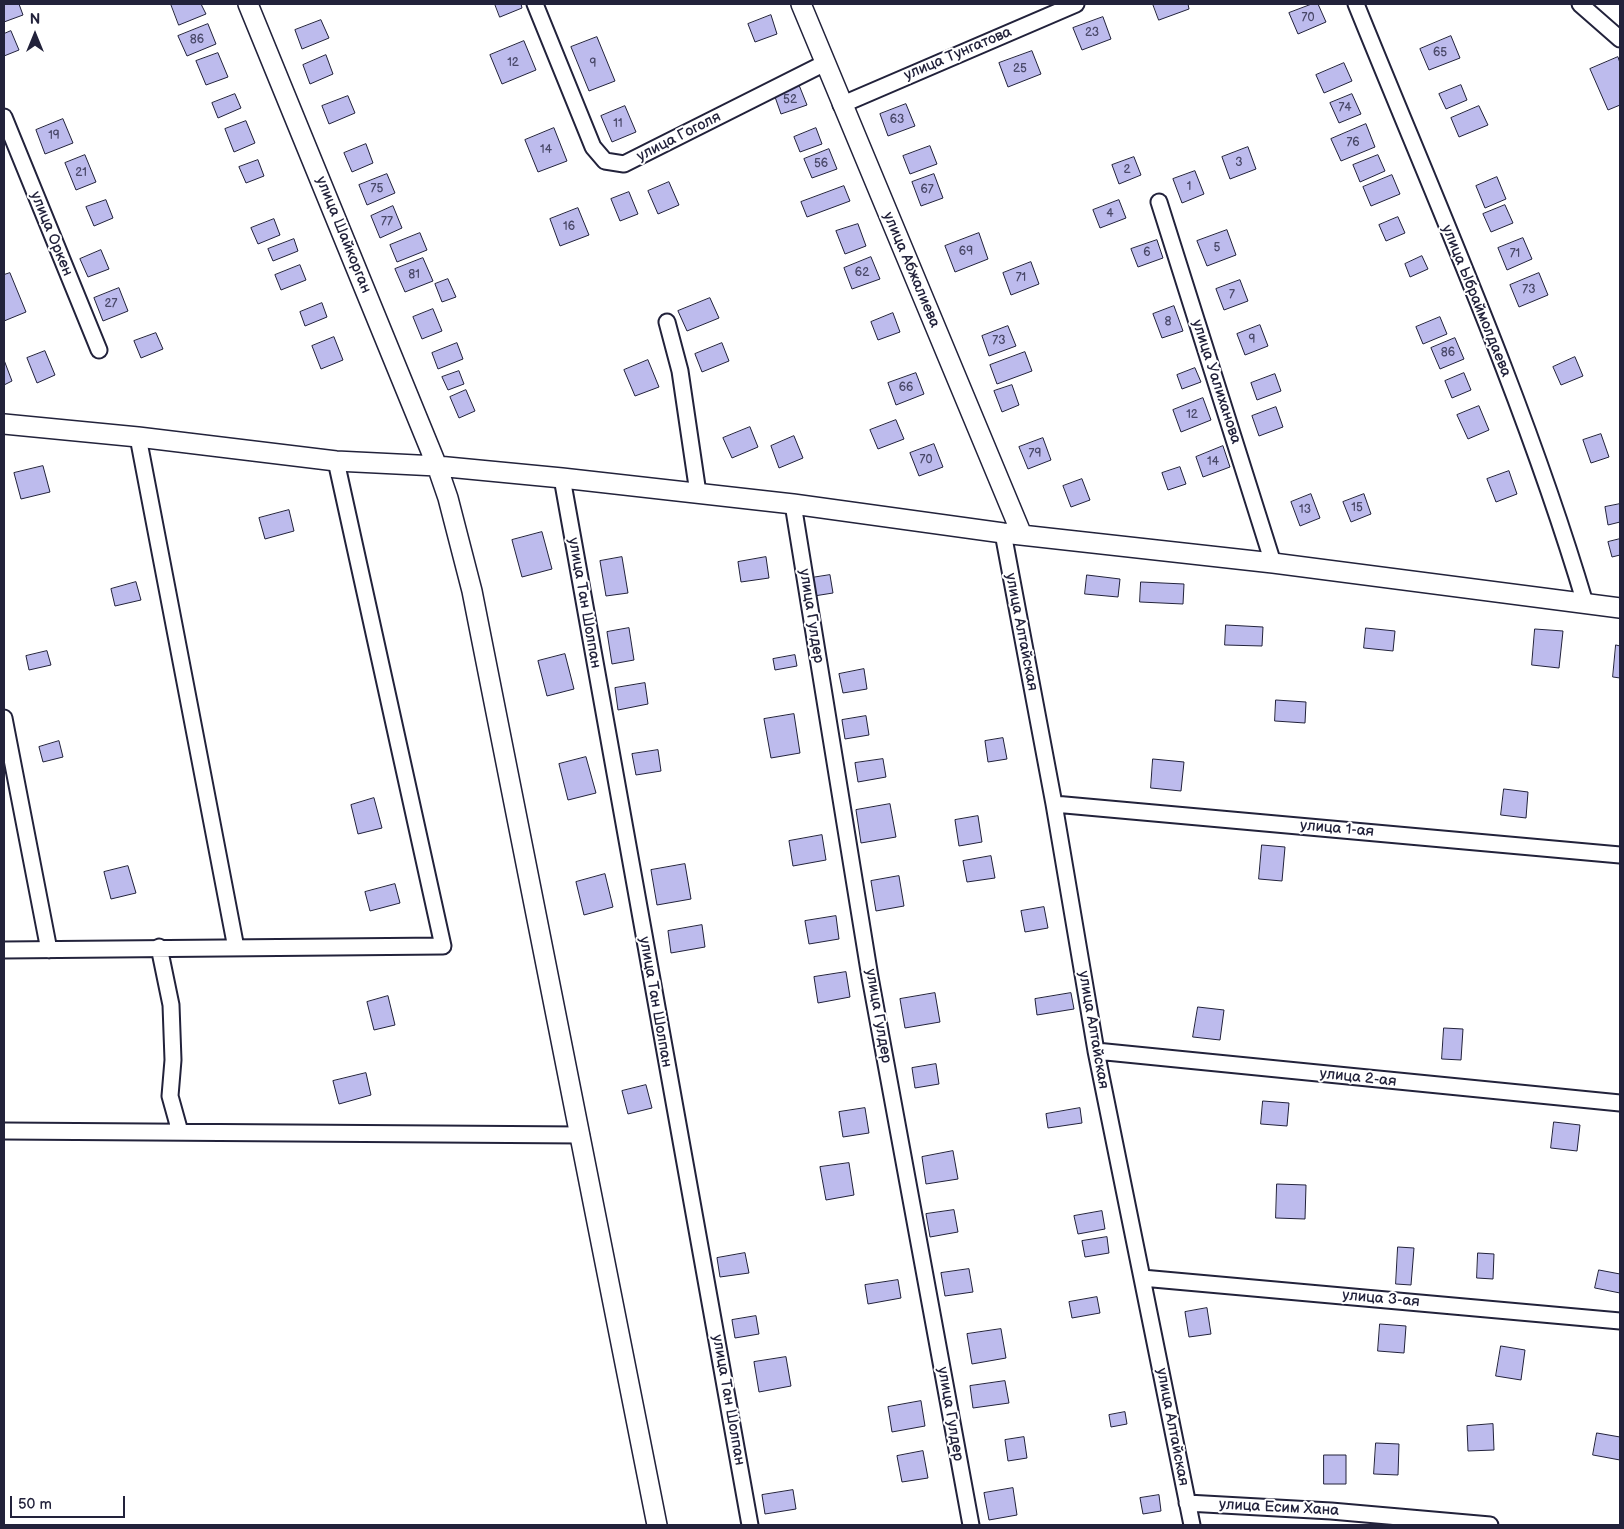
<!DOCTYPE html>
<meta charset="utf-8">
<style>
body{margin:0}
#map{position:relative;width:1624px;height:1529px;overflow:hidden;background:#fff;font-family:"Balsamiq Sans",sans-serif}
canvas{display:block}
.frame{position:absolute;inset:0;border:5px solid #22223b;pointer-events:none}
.north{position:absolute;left:10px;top:10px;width:50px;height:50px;-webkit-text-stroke:4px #fff;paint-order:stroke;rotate:0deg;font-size:14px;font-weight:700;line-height:20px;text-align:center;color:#22223b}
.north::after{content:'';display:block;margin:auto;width:18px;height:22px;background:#22223b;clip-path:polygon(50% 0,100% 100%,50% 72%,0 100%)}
.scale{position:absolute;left:10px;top:1496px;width:115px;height:22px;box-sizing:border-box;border:2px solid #22223b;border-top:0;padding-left:6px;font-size:15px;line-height:18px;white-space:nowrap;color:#22223b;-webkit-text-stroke:4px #fff;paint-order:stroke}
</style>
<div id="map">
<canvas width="1624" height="1529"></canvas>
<div class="frame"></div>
<div class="north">N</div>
<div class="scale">50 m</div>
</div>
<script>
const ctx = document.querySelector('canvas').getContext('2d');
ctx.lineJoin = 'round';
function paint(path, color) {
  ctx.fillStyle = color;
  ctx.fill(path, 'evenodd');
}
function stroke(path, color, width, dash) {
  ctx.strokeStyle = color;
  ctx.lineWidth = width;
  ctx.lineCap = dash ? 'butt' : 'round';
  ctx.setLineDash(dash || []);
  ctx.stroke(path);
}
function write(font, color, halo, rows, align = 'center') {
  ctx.font = font + ' "Balsamiq Sans",sans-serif';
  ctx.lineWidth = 4;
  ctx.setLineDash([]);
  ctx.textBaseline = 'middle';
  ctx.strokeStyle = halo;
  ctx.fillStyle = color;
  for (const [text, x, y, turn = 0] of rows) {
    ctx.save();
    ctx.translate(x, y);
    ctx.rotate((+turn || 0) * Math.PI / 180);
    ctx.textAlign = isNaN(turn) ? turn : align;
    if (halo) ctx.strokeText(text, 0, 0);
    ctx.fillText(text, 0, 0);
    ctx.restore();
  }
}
const building = new Path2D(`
 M4,4H19L23,15L4,22Z
 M171,4H201L206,14L179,25Z
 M495,4H521L522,8L500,17Z
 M1153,4H1188L1189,9L1159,20Z
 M1312,4H1318L1326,22L1298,34L1289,13Z
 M771,15L777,34L755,42L748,24Z
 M1103,17L1111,39L1082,50L1073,28Z
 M321,20L329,38L302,49L295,30Z
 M208,24L216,44L187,56L178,36Z
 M11,31L19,50L4,56V34Z
 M1451,36L1460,58L1429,70L1420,49Z
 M597,37L615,81L589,91L571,47Z
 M524,41L536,70L502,84L490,55Z
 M1032,51L1041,74L1008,87L999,63Z
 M218,53L228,77L206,85L196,61Z
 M326,55L333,74L310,84L303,65Z
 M1618,57L1620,63V105L1608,110L1590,69Z
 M1344,63L1352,81L1324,93L1316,75Z
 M799,85L807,105L781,114L774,94Z
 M1461,85L1467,100L1446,109L1439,94Z
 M235,94L241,108L218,118L212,103Z
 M1352,94L1361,114L1339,123L1330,103Z
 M348,96L355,113L329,124L322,106Z
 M906,104L915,126L888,136L880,114Z
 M625,106L636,132L612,142L601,116Z
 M1479,106L1488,125L1459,137L1451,118Z
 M63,119L73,143L45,154L36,130Z
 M246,121L255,143L234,152L225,129Z
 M1366,124L1375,147L1341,161L1331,139Z
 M554,128L567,161L538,172L525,140Z
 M816,128L822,144L800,152L794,137Z
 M366,144L373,163L352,172L344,153Z
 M930,146L937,164L910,174L903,156Z
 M1248,147L1256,169L1230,179L1222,157Z
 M829,149L837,169L812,178L804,159Z
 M85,155L96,182L76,190L65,163Z
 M1378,155L1385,171L1360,182L1353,165Z
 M1134,157L1141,175L1119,184L1112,165Z
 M258,160L264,176L246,183L239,167Z
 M1195,171L1204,194L1182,203L1173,179Z
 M387,174L395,193L367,205L359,185Z
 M934,174L943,198L921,206L912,182Z
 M1392,175L1400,194L1371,206L1363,187Z
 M1497,177L1506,199L1485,208L1476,186Z
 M669,182L679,205L658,214L648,191Z
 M844,186L850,201L807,217L801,202Z
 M629,192L638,214L620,221L611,199Z
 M106,200L113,218L94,226L86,207Z
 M1119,200L1126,218L1100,228L1093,210Z
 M1505,205L1513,223L1491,232L1483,214Z
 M393,206L402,228L380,238L371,216Z
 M578,208L589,235L560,246L550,219Z
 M1398,217L1405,233L1386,241L1379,225Z
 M274,219L280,235L258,244L251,228Z
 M858,224L866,246L845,254L836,231Z
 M1227,230L1236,255L1207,266L1197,241Z
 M420,233L427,250L397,262L390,245Z
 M979,233L988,259L955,272L945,246Z
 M1523,238L1532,259L1507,270L1498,248Z
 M294,239L298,251L273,261L268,249Z
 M1157,240L1163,258L1138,267L1131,249Z
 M101,250L109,269L88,277L80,259Z
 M1422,256L1428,269L1410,277L1405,264Z
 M871,257L880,279L852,289L844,268Z
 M423,258L433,281L405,292L395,269Z
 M1031,262L1039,284L1011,295L1003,273Z
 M300,265L306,280L281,290L275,275Z
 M10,273L26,312L4,321V275Z
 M1539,273L1548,295L1519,307L1510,285Z
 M448,279L456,297L442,302L435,284Z
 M1240,280L1248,301L1224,310L1216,289Z
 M119,288L128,311L103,321L94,298Z
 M710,298L719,318L687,331L678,311Z
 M322,303L327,317L305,326L300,312Z
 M1174,306L1183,331L1162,338L1153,314Z
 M433,309L442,331L422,339L413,317Z
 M893,313L900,332L878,340L871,322Z
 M1440,317L1447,334L1423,344L1416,327Z
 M1260,325L1268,346L1245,355L1237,334Z
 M1008,326L1016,346L989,356L982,336Z
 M156,333L163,349L141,358L134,341Z
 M334,337L343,360L321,369L312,346Z
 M1455,338L1464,359L1440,369L1431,348Z
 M457,343L463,359L438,369L432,353Z
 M722,343L729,361L702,372L695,354Z
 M45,351L55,375L37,383L27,358Z
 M1025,352L1032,371L997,384L990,365Z
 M1575,357L1583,376L1561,385L1553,367Z
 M4,360L12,381L4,385Z
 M648,360L659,387L635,396L624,370Z
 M1195,368L1201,382L1182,389L1177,375Z
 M459,371L464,384L448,390L442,377Z
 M916,373L924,394L896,405L888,383Z
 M1464,373L1471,390L1452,398L1445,381Z
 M1275,374L1281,391L1257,400L1251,383Z
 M1012,385L1019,405L1002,412L994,391Z
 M466,390L475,411L459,418L450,397Z
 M1203,398L1211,420L1181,432L1173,410Z
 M1479,406L1489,430L1468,439L1457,415Z
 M1276,407L1283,427L1259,436L1252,416Z
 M896,420L904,439L878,449L870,430Z
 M750,427L758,447L732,458L723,438Z
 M1601,434L1609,457L1591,463L1583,440Z
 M794,436L803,458L779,468L771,446Z
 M1043,438L1051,460L1028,469L1019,447Z
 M934,444L943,467L919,476L910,453Z
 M1223,446L1230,467L1203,477L1196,457Z
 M43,466L50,492L21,499L14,473Z
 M1180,467L1186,484L1168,490L1162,473Z
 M1509,471L1517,494L1496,502L1487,479Z
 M1082,479L1090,500L1071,507L1063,486Z
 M1311,494L1320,518L1300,526L1291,502Z
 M1364,494L1371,514L1351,522L1343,502Z
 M1620,504V522L1608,525L1605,507Z
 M289,510L294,531L265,539L259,518Z
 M542,532L552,569L522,577L512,540Z
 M1620,539V555L1612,557L1608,542Z
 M622,557L628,593L606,596L600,561Z
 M766,557L769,578L741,582L738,562Z
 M830,575L833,593L814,596L811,578Z
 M1087,575L1120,579L1118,597L1085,594Z
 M136,582L141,600L115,606L111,589Z
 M1141,582L1184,584L1183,604L1140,602Z
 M1226,625L1263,627L1262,646L1225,645Z
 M629,628L634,660L612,664L607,632Z
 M1366,628L1395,631L1393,651L1364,648Z
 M1535,629L1563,631L1559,668L1532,665Z
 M1616,645L1620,646V678L1613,677Z
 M47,651L51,665L29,670L26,656Z
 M565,654L574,689L547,696L538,661Z
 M795,655L797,666L775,670L773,659Z
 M864,669L867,689L843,693L839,674Z
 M645,683L648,704L618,710L615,688Z
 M1276,700L1306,702L1305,723L1275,721Z
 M794,714L800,753L771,758L764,719Z
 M866,716L869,735L845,739L842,720Z
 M1003,738L1007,759L988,762L985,741Z
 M59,741L63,757L43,762L39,747Z
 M658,750L661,771L636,775L632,754Z
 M586,757L596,793L568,800L559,764Z
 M883,759L886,777L858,782L855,763Z
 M1153,759L1184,762L1181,791L1151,788Z
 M1504,789L1528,792L1526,818L1501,815Z
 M374,798L382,828L358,834L351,805Z
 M890,804L896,837L861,843L856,810Z
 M978,816L982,842L959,846L955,820Z
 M822,835L826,860L793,866L789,841Z
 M1262,845L1285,847L1282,881L1259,879Z
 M991,856L995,878L967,882L963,861Z
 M685,864L691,899L657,905L651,870Z
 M128,866L136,893L111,899L104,872Z
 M605,874L613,907L584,915L576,882Z
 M899,876L904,906L876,911L871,881Z
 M395,884L400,903L370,911L365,892Z
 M1044,907L1048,928L1025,932L1021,911Z
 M836,916L839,939L809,944L805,921Z
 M702,925L705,947L671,953L668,931Z
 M846,972L850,997L818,1003L814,977Z
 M935,993L940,1022L905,1028L900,999Z
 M1071,993L1074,1009L1037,1015L1035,999Z
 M388,996L395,1025L374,1030L367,1002Z
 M1198,1007L1224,1010L1220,1040L1193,1037Z
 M1444,1028L1463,1029L1461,1060L1442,1059Z
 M936,1064L939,1084L915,1088L912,1068Z
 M366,1073L371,1095L339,1104L333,1081Z
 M646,1085L652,1108L628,1114L622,1091Z
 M1263,1101L1289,1103L1287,1126L1261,1124Z
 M865,1108L869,1133L843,1137L839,1112Z
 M1080,1108L1082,1123L1048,1128L1046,1114Z
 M1554,1122L1580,1125L1577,1151L1551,1148Z
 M953,1151L958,1179L926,1184L922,1157Z
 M849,1163L854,1195L826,1200L820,1167Z
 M1277,1184L1306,1185L1305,1219L1276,1218Z
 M954,1210L958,1232L930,1237L926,1214Z
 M1102,1211L1105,1229L1078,1234L1074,1216Z
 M1107,1237L1109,1253L1085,1257L1082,1241Z
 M1398,1247L1414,1248L1411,1285L1396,1284Z
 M745,1253L749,1273L720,1277L717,1258Z
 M1478,1253L1494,1254L1493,1279L1477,1278Z
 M969,1269L973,1292L945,1296L941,1273Z
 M1599,1270L1620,1274V1293L1595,1288Z
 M898,1280L901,1298L868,1304L865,1285Z
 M1097,1297L1100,1313L1072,1318L1069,1302Z
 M1207,1308L1211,1334L1189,1337L1185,1312Z
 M756,1316L759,1334L735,1338L732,1320Z
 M1380,1324L1406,1326L1404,1353L1378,1351Z
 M1001,1329L1006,1358L972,1364L967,1334Z
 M1501,1346L1525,1350L1521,1380L1496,1376Z
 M786,1357L791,1386L759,1392L754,1362Z
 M1005,1381L1009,1403L973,1408L970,1386Z
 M921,1401L925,1426L892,1432L888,1407Z
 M1125,1412L1127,1424L1111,1427L1109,1415Z
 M1493,1424L1494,1450L1468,1451L1467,1426Z
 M1597,1433L1620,1437V1460L1593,1455Z
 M1024,1437L1027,1458L1008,1461L1005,1440Z
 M1376,1443L1399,1444L1398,1475L1374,1474Z
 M923,1451L928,1478L902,1482L897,1456Z
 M1324,1455H1346V1484H1324Z
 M1013,1488L1017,1515L989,1520L984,1493Z
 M793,1490L796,1509L765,1514L762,1495Z
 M1159,1495L1161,1511L1143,1514L1140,1498Z`);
paint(building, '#bdbbed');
stroke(building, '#22223b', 1);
const minor = new Path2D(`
 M535,4L593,147L605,161L624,164L825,63
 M1356,4C1436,202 1524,398 1585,603
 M1580,4L1620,39
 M841,105L1076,4
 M4,117L99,350
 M1159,202L1273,563
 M667,322L680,371L698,493
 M138,437L236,948
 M562,478L750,1525
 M793,504L870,977L971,1525
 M1003,533L1054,804L1096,1051L1192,1525
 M4,718L49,950
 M1054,804L1620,855
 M159,947L171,1005L173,1060L170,1096L180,1132
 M4,950L443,946L336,461
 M1096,1051L1620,1103
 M4,1131L581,1135
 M1142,1278L1620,1321
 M1187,1503L1331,1511L1490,1525`);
const tertiary = new Path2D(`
 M248,4L437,466L448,498L472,591L657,1525
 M801,4L1022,535
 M4,424L138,437L336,461L437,466L562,478L793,504L1003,533L1273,563L1620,608`);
stroke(minor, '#22223b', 19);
stroke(tertiary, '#22223b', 22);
stroke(minor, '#fff', 15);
stroke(tertiary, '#fff', 19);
write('12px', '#494868', null, [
 ["70",1308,18],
 ["23",1092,33],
 ["86",197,40],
 ["65",1440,53],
 ["12",513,63],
 ["9",593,64],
 ["25",1020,69],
 ["52",790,100],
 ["74",1345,108],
 ["63",897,120],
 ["11",618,124],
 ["19",54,136],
 ["76",1353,143],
 ["14",546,150],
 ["3",1239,163],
 ["56",821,164],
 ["2",1127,170],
 ["21",81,173],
 ["1",1189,187],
 ["75",377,189],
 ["67",927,190],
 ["4",1110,214],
 ["77",387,222],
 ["16",569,227],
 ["5",1217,248],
 ["69",966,252],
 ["6",1147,253],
 ["71",1515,254],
 ["62",862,273],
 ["81",414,275],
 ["71",1021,278],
 ["73",1529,290],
 ["7",1232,295],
 ["27",111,304],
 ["8",1168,322],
 ["9",1252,340],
 ["73",999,341],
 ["86",1448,353],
 ["66",906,388],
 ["12",1192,415],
 ["79",1035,454],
 ["70",926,460],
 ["14",1213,462],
 ["15",1357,508],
 ["13",1305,510]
]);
write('15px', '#22223b', '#fff', [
 ["улица Тунгатова",958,54,-23],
 ["улица Гоголя",679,137,-27],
 ["улица Оркен",51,234,68],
 ["улица Шайкорган",343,235,68],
 ["улица Абжалиева",911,270,67],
 ["улица Ыбраймолдаева",1476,301,68],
 ["улица Уалиханова",1216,382,72],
 ["улица Тан Шолпан",584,603,80],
 ["улица Гулдер",811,616,81],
 ["улица Алтайская",1021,632,79],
 ["улица 1-ая",1337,829,5],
 ["улица Тан Шолпан",655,1002,80],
 ["улица Гулдер",878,1016,80],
 ["улица Алтайская",1093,1030,80],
 ["улица 2-ая",1358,1078,6],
 ["улица 3-ая",1381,1299,5],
 ["улица Тан Шолпан",728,1400,80],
 ["улица Гулдер",950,1414,80],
 ["улица Алтайская",1172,1427,79],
 ["улица Есим Хана",1279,1508,3]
]);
</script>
